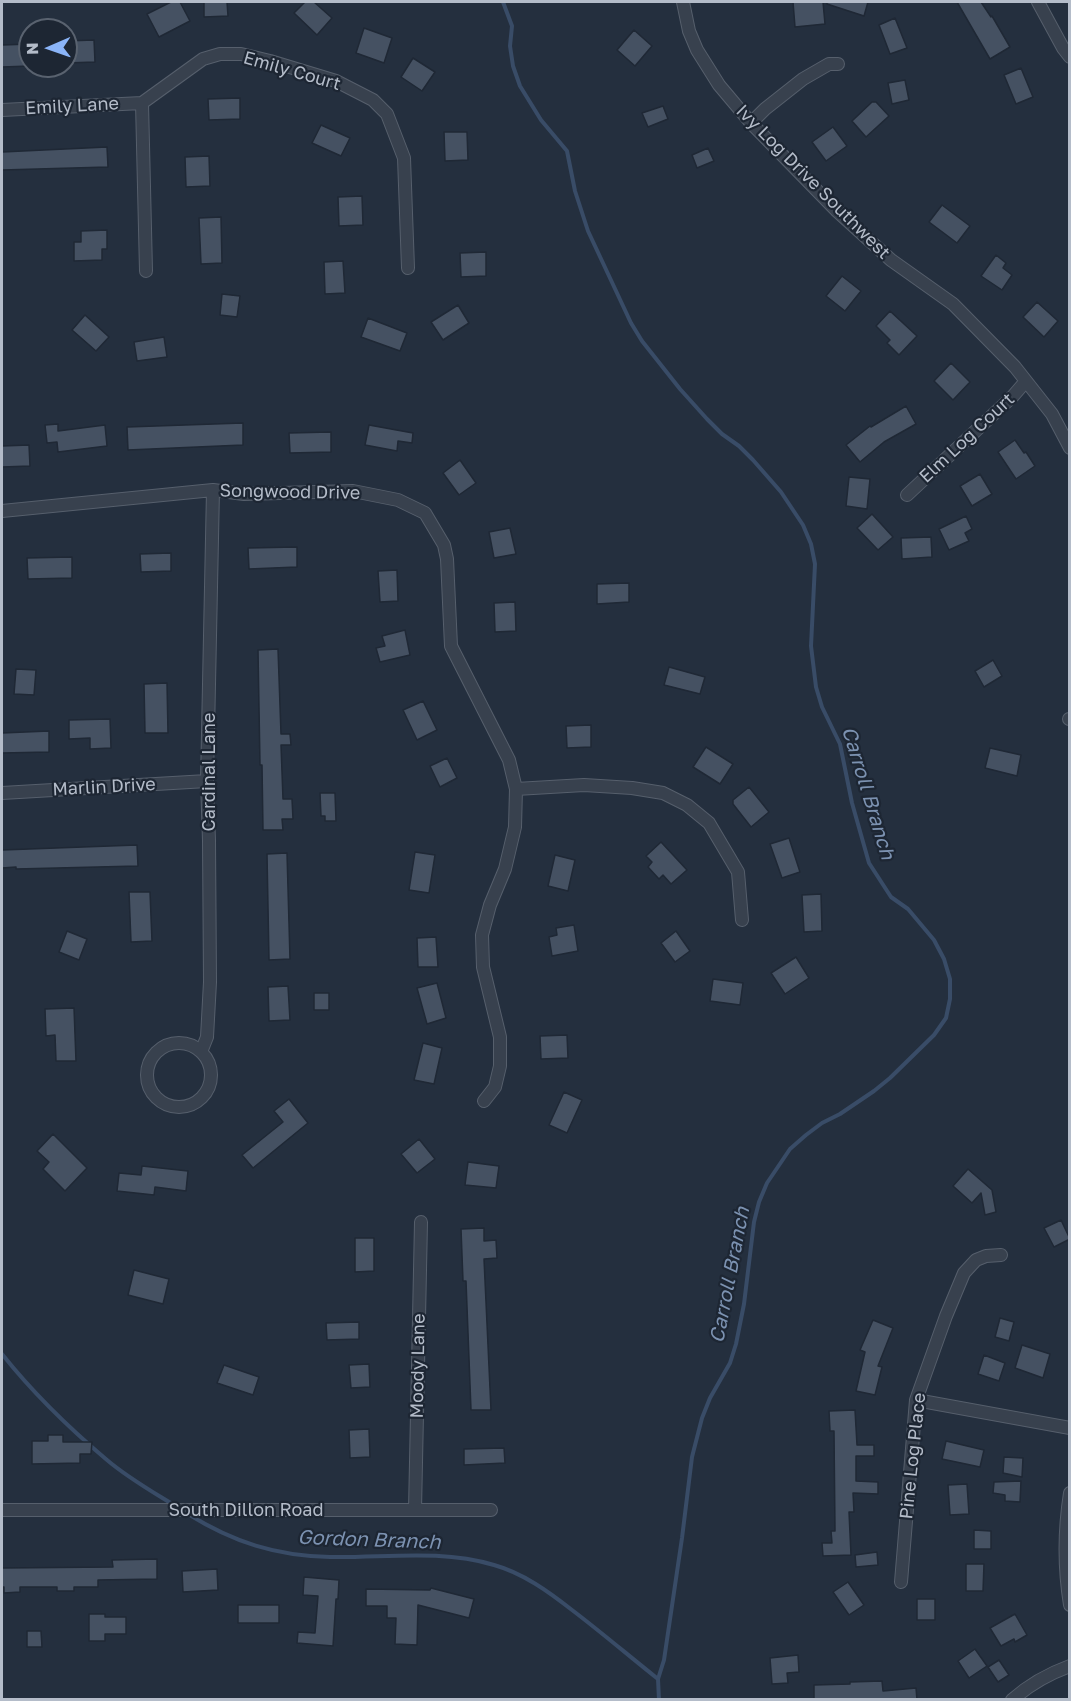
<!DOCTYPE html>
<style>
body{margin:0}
#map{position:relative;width:1071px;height:1701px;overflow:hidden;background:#242f3e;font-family:"Golos Text",sans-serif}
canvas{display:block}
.frame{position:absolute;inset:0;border:3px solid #b4bcc9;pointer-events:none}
.north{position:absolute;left:18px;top:18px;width:60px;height:60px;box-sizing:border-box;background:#1d2633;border:2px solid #59626f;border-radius:50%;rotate:268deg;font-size:16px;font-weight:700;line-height:24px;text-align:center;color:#b4bcc9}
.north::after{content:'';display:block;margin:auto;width:21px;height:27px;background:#8ab4f8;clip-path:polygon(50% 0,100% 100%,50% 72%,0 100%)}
</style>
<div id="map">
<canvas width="1071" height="1701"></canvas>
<div class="frame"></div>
<div class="north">N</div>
</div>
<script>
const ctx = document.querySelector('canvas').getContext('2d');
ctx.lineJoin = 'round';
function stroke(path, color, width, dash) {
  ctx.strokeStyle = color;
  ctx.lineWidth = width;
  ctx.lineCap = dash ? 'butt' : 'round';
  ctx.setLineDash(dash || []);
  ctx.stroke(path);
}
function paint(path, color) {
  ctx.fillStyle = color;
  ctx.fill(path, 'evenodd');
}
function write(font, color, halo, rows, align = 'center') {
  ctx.font = font + ' "Golos Text",sans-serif';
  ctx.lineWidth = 4.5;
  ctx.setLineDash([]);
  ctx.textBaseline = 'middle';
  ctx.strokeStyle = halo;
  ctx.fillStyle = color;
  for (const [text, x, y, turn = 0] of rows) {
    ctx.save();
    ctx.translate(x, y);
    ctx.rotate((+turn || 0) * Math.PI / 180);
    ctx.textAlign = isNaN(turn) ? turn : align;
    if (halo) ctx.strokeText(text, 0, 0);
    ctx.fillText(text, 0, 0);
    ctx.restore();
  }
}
stroke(new Path2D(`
 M503,2L512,26L510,46L513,66L520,86L541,120L567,151L575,191L588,231L631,323L642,341L680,389L707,419L722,434L739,446L753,460L781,492L803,525L811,544L815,564L811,646L816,687L822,707L840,744L852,803L869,863L891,897L908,909L934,940L944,959L950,979V999L946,1018L934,1035L890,1078L874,1091L840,1114L822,1123L806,1135L790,1149L767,1183L759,1202L754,1222L744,1304L736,1344L730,1363L710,1398L702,1418L692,1457L682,1538L664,1660L658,1679L659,1700
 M2,1354C33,1393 69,1428 107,1460C128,1478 153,1492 177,1507
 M188,1514C233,1542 276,1556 330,1557C385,1558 440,1549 494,1565C523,1573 549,1592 572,1610C601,1632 629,1656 658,1679`), '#394c67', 4);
const building = new Path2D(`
 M171,2H180L190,21L159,37L147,14Z
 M204,2H227L228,16L204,17Z
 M305,2H314L332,18L317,35L294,13Z
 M793,2H823L825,24L795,27Z
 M827,2H868L864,16L827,4Z
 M957,2H981L991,17L992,16L1010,47L990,59Z
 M895,18L907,48L890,54L879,25Z
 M364,28L392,38L384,63L356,53Z
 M634,30L652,46L635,66L617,50Z
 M94,40L95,62L66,63V41Z
 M30,44V66L2,67V45Z
 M413,58L435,72L422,91L401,77Z
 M1021,68L1033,97L1016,104L1004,75Z
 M905,80L909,100L892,104L888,83Z
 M240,98V119L209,120L208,99Z
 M872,102H876L889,116L866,137L852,121Z
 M663,106L668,119L648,127L642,113Z
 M321,125L350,138L341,156L312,143Z
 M833,127L847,146L826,161L812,142Z
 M444,132H467L468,160L445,161Z
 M107,147L108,167L2,170V152Z
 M708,148L714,161L697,168L692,155Z
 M209,156L210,186L186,187L185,157Z
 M362,196L363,225L339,226L338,197Z
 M942,205L970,226L957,243L929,222Z
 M221,217L222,263L201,264L199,218Z
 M107,230V249H102V260L74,261V242H81V231Z
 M486,252V276L461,277L460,253Z
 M996,255L1006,263L1003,268L1012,275L1002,290L981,276Z
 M343,261L345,293L325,294L324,262Z
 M842,276L861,291L845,311L826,296Z
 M222,294L240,296L237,317L220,315Z
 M1037,302L1058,321L1044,337L1023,317Z
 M458,305L469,323L443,340L431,322Z
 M890,311L917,336L899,355L887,343L890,340L876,326Z
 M85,315L109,337L96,351L72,330Z
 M368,318L407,333L400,351L361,337Z
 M164,337L167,357L137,361L134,342Z
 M951,363L970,382L953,400L934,381Z
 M906,406L916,424L884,442L860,462L846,445L870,426L871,427Z
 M243,423V445L128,450L127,427Z
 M58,424V431L105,425L107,446L58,452L57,442L47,443L45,425Z
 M369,425L413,433L412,443L398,441L397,451L365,445Z
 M331,432V452L290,453L289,433Z
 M1015,440L1024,453L1026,452L1035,466L1016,479L998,452Z
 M29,445L30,466L2,467V446Z
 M460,460L476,483L459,495L443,473Z
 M980,474L992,494L972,506L960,486Z
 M849,477L870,479L867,509L846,506Z
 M872,514L893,537L878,550L857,528Z
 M966,516L972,529L965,533L969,541L949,550L939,529Z
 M510,528L516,554L494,558L489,532Z
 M931,537L932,557L902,559L901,538Z
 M297,547V567L249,569L248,548Z
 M171,553V571L141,572L140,554Z
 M72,557V578L28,579L27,558Z
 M397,570L398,601L380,602L378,571Z
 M629,583V602L597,604V584Z
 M515,602L516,631L495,632L494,603Z
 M405,630L410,655L380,662L376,648L385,646L382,636Z
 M278,649L281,734H290L291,745H281L283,799H292L293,819H282L283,830H263L262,765H260L258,650Z
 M993,660L1002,676L984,687L975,671Z
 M669,667L705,677L700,694L664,685Z
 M16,669L36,670L34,695L14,694Z
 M167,683L168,733H145L144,684Z
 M423,701L437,730L417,740L403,710Z
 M110,719L111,748L90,749V738L69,739V720Z
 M591,725V747L567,748L566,726Z
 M49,731V752L2,753V733Z
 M706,747L733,764L720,784L693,767Z
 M990,748L1021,755L1017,776L985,768Z
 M447,758L457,778L440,787L430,766Z
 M749,787L769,812L751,827L733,804V800Z
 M320,793H335L336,821H325V816H321Z
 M789,838L800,872L782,878L770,844Z
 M661,842L687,870L671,884L663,875L659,879L648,867L652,862L646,856Z
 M137,845L138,866L16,869V867L2,868V850Z
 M415,852L435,855L429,893L409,890Z
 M287,853L290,959L269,960L267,854Z
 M555,855L575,860L568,891L548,886Z
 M129,892H150L152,941L131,942Z
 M821,894L822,931L804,932L802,895Z
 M574,925L578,951L552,956L549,937L557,935L556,928Z
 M67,931L87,939L79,960L59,952Z
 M676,931L690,951L675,962L661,943Z
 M436,937L438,967H418L417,938Z
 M796,957L809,978L785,994L771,973Z
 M713,979L743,983L740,1005L710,1001Z
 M437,983L446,1018L427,1024L417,988Z
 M288,986L290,1020L269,1021L268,987Z
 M314,993H329V1010H314Z
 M74,1008L76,1061H56L55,1035L46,1036L45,1009Z
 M567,1035L568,1058L541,1059L540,1036Z
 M423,1043L442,1048L434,1084L414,1080Z
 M564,1092L582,1100L567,1133L549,1125Z
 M289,1099L308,1123L253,1168L242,1155L283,1122L274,1111Z
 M53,1134L87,1168L65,1191L43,1169L49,1162L37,1151Z
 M419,1139L435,1159L417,1173L401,1154Z
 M468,1162L499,1166L496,1188L465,1185Z
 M142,1166L188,1171L186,1191L155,1187L154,1195L117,1191L119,1173L141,1175Z
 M968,1169L992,1190L996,1212L985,1215L981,1193L972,1203L953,1186Z
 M1061,1220L1070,1239L1054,1247L1044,1228Z
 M484,1228V1241L496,1240L497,1258L484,1259L491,1410H471L466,1281H463L461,1229Z
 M355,1238H374V1271L355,1272Z
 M134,1270L169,1279L163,1304L128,1295Z
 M1000,1318L1014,1322L1009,1341L995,1337Z
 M873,1320L893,1328L878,1366L882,1367L875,1395L856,1391L865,1352L860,1350Z
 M359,1322V1339L327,1340L326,1323Z
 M1022,1345L1050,1354L1043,1378L1015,1368Z
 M984,1355L1005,1363L999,1381L978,1374Z
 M369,1364L370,1387L351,1388L349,1365Z
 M224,1365L259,1377L253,1395L217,1383Z
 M855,1410L857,1445H874V1456H856V1481L878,1482V1494L853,1493L854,1512H849L851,1555L823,1556L822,1543H832L831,1531H835L834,1431H830L829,1411Z
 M369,1429L370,1457L350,1458L349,1430Z
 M48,1435H63V1442H92L91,1454H80V1463L32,1464V1441H48Z
 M946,1441L984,1450L980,1467L942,1459Z
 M504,1448L505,1463L464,1465V1449Z
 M1004,1457L1023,1458L1022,1477L1003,1473Z
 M1021,1481L1020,1502L1005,1501V1495L993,1493L994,1482Z
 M967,1484L969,1514L950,1515L948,1485Z
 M974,1530L991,1531V1549H974Z
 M877,1552L878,1565L856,1567L855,1555Z
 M157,1559V1579L98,1580V1587H74V1591H57V1587H20V1592L4,1593V1587H2V1568L113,1567L112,1560Z
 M966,1564H984L983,1591H966Z
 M217,1569L218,1590L183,1592L182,1571Z
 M304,1577L339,1580L338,1599H336L333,1646L297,1643L298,1632L315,1633L318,1596L303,1595Z
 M848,1582L864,1605L849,1615L833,1592Z
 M431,1588L474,1599L469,1618L418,1605L417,1645L395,1644L396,1618H387V1606H366V1589L430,1590Z
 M917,1599H935V1620H917Z
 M238,1605H279V1623H238Z
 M89,1614H105V1617H126V1634H105V1641H89Z
 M1015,1614L1027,1635L1015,1642L1014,1639L1001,1646L990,1628Z
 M27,1631H41L42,1647H27Z
 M975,1649L987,1666L969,1678L958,1661Z
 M798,1655L799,1672L787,1673L788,1683L772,1684L770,1658Z
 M999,1660L1009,1675L998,1682L988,1667Z
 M882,1681L883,1691L916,1688L917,1700H814V1685L850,1684V1682Z`);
paint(building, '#455162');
stroke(building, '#1f2835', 1.5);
const street = new Path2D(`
 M683,2L689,31L697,50L719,85L751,123L837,211L891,260L953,304L1015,367L1052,414L1070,448
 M1038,2L1063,48L1070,57
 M2,110L142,103
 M751,123L765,109L803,79L829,64H838
 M146,271L142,103L203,59L220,54H241L270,61L336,81L373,100L387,114L404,158L408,268
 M907,495L1013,396L1026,381
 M2,511L213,490L244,494L353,491L398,500L425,513L444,545L447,559L451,646L509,760L516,789L515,827L505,869L490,905L482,935L483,967L500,1037V1066L495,1087L484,1101
 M1069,719H1070
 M516,789L584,785L632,788L663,793L687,805L709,823L738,872L742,920
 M2,793L207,781
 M147 1075a32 32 0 1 1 64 0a32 32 0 1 1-64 0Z
 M201,1052L207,1037L210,982L209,841L207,781L213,490
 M916,1400L1070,1428
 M1070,1493C1064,1531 1064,1568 1070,1605
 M2,1510H491
 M415,1510L421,1222
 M901,1582L916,1400L946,1316L964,1273L976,1260L986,1256L1001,1255
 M1012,1700C1030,1684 1048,1674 1070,1666`);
stroke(street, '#565f6c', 14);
stroke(street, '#38414e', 12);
write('18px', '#b4bcc9', '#1d2633', [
 ["Emily Court",292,71,16],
 ["Emily Lane",72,106,-3],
 ["Ivy Log Drive Southwest",813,182,45],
 ["Elm Log Court",967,438,-43],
 ["Songwood Drive",290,492,1],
 ["Cardinal Lane",209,772,-90],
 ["Marlin Drive",104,787,-3],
 ["Moody Lane",418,1366,-89],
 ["Pine Log Place",913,1456,-84],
 ["South Dillon Road",246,1510]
]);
write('italic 20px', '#7c92b1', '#1d2633', [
 ["Carroll Branch",868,793,73],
 ["Carroll Branch",730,1275,-79],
 ["Gordon Branch",369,1540,2]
]);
</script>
